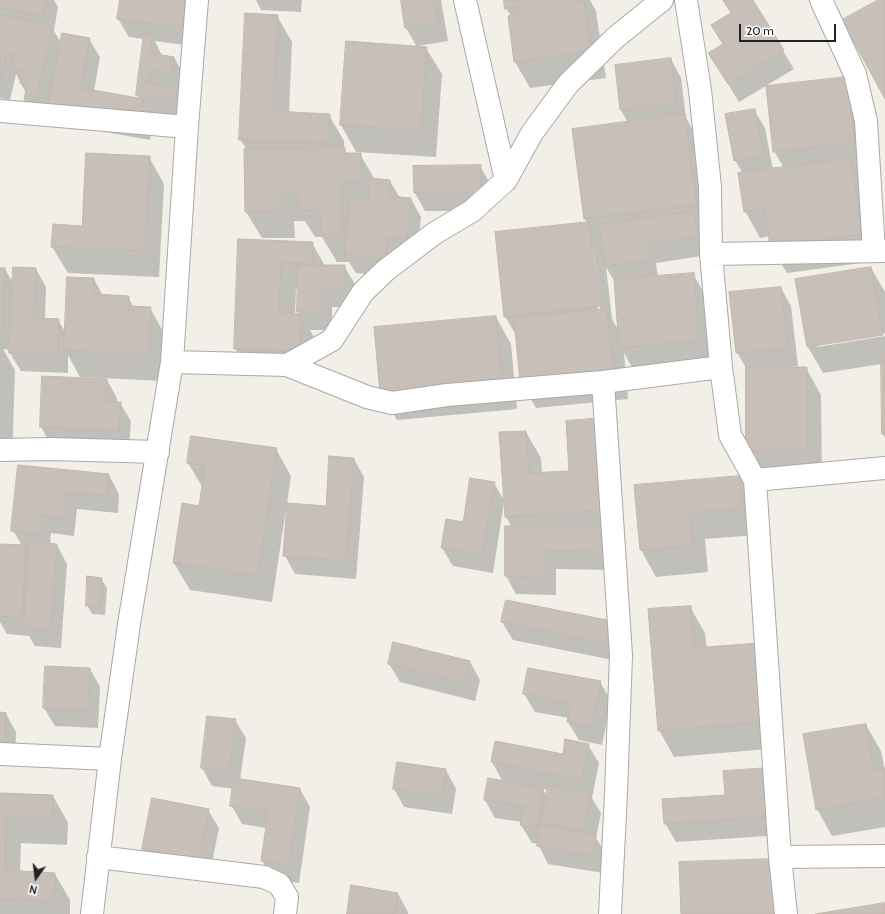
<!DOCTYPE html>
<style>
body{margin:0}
#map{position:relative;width:885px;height:914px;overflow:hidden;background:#f2efe9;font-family:Cabin,sans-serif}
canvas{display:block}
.north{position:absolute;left:16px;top:858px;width:40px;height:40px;-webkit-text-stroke:3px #fff;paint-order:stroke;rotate:194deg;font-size:11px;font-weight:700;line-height:16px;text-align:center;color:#222}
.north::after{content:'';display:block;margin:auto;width:14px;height:18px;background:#222;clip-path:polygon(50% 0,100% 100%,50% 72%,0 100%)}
.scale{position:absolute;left:739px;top:24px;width:97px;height:18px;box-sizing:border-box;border:2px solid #222;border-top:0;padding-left:5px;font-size:12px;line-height:14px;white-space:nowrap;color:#222;-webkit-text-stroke:3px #fff;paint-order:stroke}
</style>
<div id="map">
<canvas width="885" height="914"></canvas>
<div class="north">N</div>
<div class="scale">20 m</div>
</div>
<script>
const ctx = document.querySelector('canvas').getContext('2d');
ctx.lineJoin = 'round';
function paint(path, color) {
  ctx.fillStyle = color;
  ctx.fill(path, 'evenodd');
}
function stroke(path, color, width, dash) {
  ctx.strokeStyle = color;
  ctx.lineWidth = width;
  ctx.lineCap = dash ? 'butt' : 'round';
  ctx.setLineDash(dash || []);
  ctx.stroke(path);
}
paint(new Path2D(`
 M0,0H54L58,7L54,31L61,43L89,39L100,57L94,91L139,99L137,95L144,39L129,37L118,19L121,0H187L192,46L155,41L162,56L174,57L184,76L182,91L177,90L187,107L185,118H154L150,140L60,124L36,118L25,99L26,93L16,74L10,100L0,98Z
 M256,0H302L301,12L261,10Z
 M402,0H441L448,41L418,46L426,48L442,74L436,157L356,152L341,125L347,42L417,47L406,28Z
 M505,0H590L596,11L606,78L530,88L515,62L509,17L511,16L506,8Z
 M724,0H752L794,69L739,102L720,71L723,44L732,14Z
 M277,16L292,42L289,113L329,115L344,141V148L347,154H360L375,180L390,181L400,198L411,199L421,217L417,257L398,255L396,277L356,273L349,262H337L322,237H315L305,221H294L295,238H262L246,212L245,150H247L240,139Z
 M671,59L681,78L686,118L700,142L708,255L656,263L658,277L693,274L708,300L714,368L636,374L624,353L628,399L536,408L521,382L517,337L505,316L587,223L585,219L573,130L628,123L621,110ZM591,249H593L600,311H598ZM606,267L615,282L619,331L612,319Z
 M847,78L869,170L857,171L866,186L876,261L787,273L771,246L770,236L760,238L745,211L743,174L735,160L754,110L765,128L773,170L784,168L774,151Z
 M149,157L164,184L159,277L68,273L52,247L83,227Z
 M480,166L491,185V211H425L415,193Z
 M239,240L312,243L325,266H344L355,284V307H332V330H310L316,341L315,377L250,375L235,348ZM296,289H298V312L300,314H295Z
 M871,268L885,292V333L817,345V347L885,336V438L883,434L882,364L823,373L808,347L796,280Z
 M0,269H5L13,283L36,269L46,287L45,319L58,320L66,333L94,279L103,296L128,297L134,308H150L165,335L163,381L80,377L68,355V373L21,371L10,353L11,350L3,349L15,370L12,462L0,461Z
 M781,288L791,306L798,366L788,367V368H806L821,395L822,477H763L747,451V370L737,352Z
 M496,317L511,344L517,409L397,420L381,393Z
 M107,380L117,398V403H120L131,421L129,448L51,445L41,427Z
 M526,432L541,458L542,473L570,472L624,536L613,570L556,569V595L516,594L506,576V527H512L506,517L504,502L493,573L453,566L442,548L464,524L494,483L505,502Z
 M276,449L291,476L287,504L327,507L354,459L364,477L356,579L295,574L285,556L288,509H286L272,602L190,590L174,563L200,507L203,488L188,463Z
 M19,467L109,475L119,494L118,513L77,509L74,536L51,533L50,545H57L67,564L61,648L35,646L29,636L7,634L0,622V558L22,546L13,530Z
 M740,478L755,504L757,535L705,539L708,572L656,577L641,550L635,486Z
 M101,579L107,588L105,615L92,614L87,605Z
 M507,601L616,623L623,662L513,640L502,622Z
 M690,607L705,633L707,648L780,748L674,757L659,730Z
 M470,662L480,680L475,701L400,682L389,664Z
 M90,669L100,687L98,728L55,726L44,708Z
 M600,682L611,701L602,745L579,740L568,722L569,718L535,712L524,694Z
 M0,713L6,714L16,732L15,762L0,761Z
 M235,720L246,738L240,780L300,789L310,807L299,883L272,879L262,860L266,828L242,824L231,805L234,789L212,786L202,768Z
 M866,725L881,751L885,770V827L832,836L817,809Z
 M496,742L563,755L588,745L599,763L592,798L601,813L596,838L606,854L603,873L548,864L538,844L532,843L521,825L522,822L495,818L485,800L503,782L492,762ZM543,789L548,790L547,796Z
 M768,769L782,835L676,842L665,823L726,796Z
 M446,770L456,789L452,814L404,807L394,789Z
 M0,794L53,796L68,823L67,845L21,843L20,872L55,874L70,900V914H0Z
 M153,799L208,810L219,828L209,878L154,868L143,849Z
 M398,894L408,912V914H348Z`), '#0003');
const building = new Path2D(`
 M0,0H46L43,16L0,8Z
 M120,0H186L182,28L117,19Z
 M401,0H434L438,23L405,28Z
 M504,0H584L591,52L514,62L508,16L520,14L519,6L505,9Z
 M723,0H753L784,50L728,84L708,53L723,44L711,25L731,13Z
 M878,0H885V99L842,20Z
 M245,13L278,15L273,111L330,114L328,143L239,140Z
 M0,15L52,25L36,102L24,100L27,84L20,83L22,71L12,69L14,56L6,54L0,82Z
 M62,33L90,38L81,88L144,99L140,122L48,106Z
 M144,33L153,35L150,53L174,57L172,73L150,70L147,83L177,87L175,100L136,95Z
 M346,41L427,47L421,131L340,125Z
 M671,58L677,103L620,110L615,65Z
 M847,77L855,143L773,152L766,86Z
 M755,109L764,155L734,161L725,114Z
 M685,114L697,205L584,219L572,129Z
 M345,148V153H361V181H342V235H320V210L298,211V194H280V212H245L244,149Z
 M86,153L150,156L145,251L51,247L53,224L82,226Z
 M851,158L862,234L770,247L765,209L744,212L738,173Z
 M481,165V193H414L413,166Z
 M370,178L390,180L389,196L411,198L407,239L388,237L386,259L344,255L350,197L369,199Z
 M694,211L698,237L647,244L649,260L605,267L599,225Z
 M589,222L599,306L504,317L495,232Z
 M238,239L313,242L312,264L281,263L279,312L301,314L300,351L234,349Z
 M298,265H345V289H322V312H297Z
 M13,267L36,268L34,318L59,319L58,355L9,353Z
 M871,267L883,335L807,347L795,279Z
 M0,268H5L3,332H0Z
 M694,273L699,341L619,348L614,279Z
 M67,277L94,278V294L129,296V306L151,307L149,354L64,351Z
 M781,287L788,348L736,353L729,292Z
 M607,309L614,373L520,382L514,318Z
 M496,316L502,383L380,393L374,327Z
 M881,355H885V434H882Z
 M746,367H807V451H746Z
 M42,376L107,379L106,402H121L119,431L40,427Z
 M603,418L609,510L505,517L499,432L526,431L529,473L569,471L566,421Z
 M191,436L277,448L258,576L173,563L182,503L199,506L205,465L187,463Z
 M329,456L354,458L346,561L283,556L287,503L326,506Z
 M18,465L109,474L108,496L67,492L64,518L41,515L39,534L11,531Z
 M740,476L743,509L690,513L693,546L640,550L634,485Z
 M470,478L495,482L482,555L441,548L446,519L463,522Z
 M505,526H603V552L546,551V577L505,576Z
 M29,542L57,544L51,630L24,628Z
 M0,544L26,545L22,618L0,616Z
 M87,576L102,578L100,606H86Z
 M506,600L617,622L613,645L501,622Z
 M691,606L694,648L759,643L765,722L658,731L648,609Z
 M393,642L470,661L465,683L388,664Z
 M45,666L90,668L88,711L43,708Z
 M528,668L601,681L592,727L567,722L571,703L523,694Z
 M0,712L6,713L5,744H0Z
 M207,716L236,719L229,772L201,768Z
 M866,724L874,770L885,769V798L816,810L803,734Z
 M565,739L589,744L582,781L491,762L495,741L563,754Z
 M397,762L446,769L442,797L393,789Z
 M769,768L772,817L664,824L662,799L725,795L723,771Z
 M234,778L300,788L289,865L261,861L268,812L230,806Z
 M488,778L543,788L537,828L520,825L524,806L484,800Z
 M548,786L591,794L584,830L541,823Z
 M0,793L53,795L52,819L6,817L5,870L55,873L54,901L0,899Z
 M152,798L209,809L199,860L142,849Z
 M540,825L596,835L593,856L537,846Z
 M775,859L777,914H681L679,862Z
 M351,885L398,893L395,914H347Z
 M885,903V914H816Z`);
paint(building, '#c7bfb8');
stroke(building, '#c4b6ab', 1);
const minor = new Path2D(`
 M465,0L506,180
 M686,0L700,90L710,187L711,254
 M821,0L855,74L866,121L874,251
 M0,111L187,127
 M172,362L287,365L332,340L363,292L386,270L435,233L472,211L506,180L532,133L568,84L615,38L662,0
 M287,365L367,397L392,403L447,395L603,382L721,367
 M603,382L621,655L616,793L610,914
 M0,450L51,449L158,452
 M755,480L730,435L721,367L711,254L885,251
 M0,754L110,759
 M98,857L264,877L279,884L287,897L285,914
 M780,857L885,856
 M92,914L110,759L129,624L172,362L187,127L197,0
 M786,914L780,857L755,480L885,468`);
stroke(minor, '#a9a9a9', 24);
stroke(minor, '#fff', 22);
</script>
